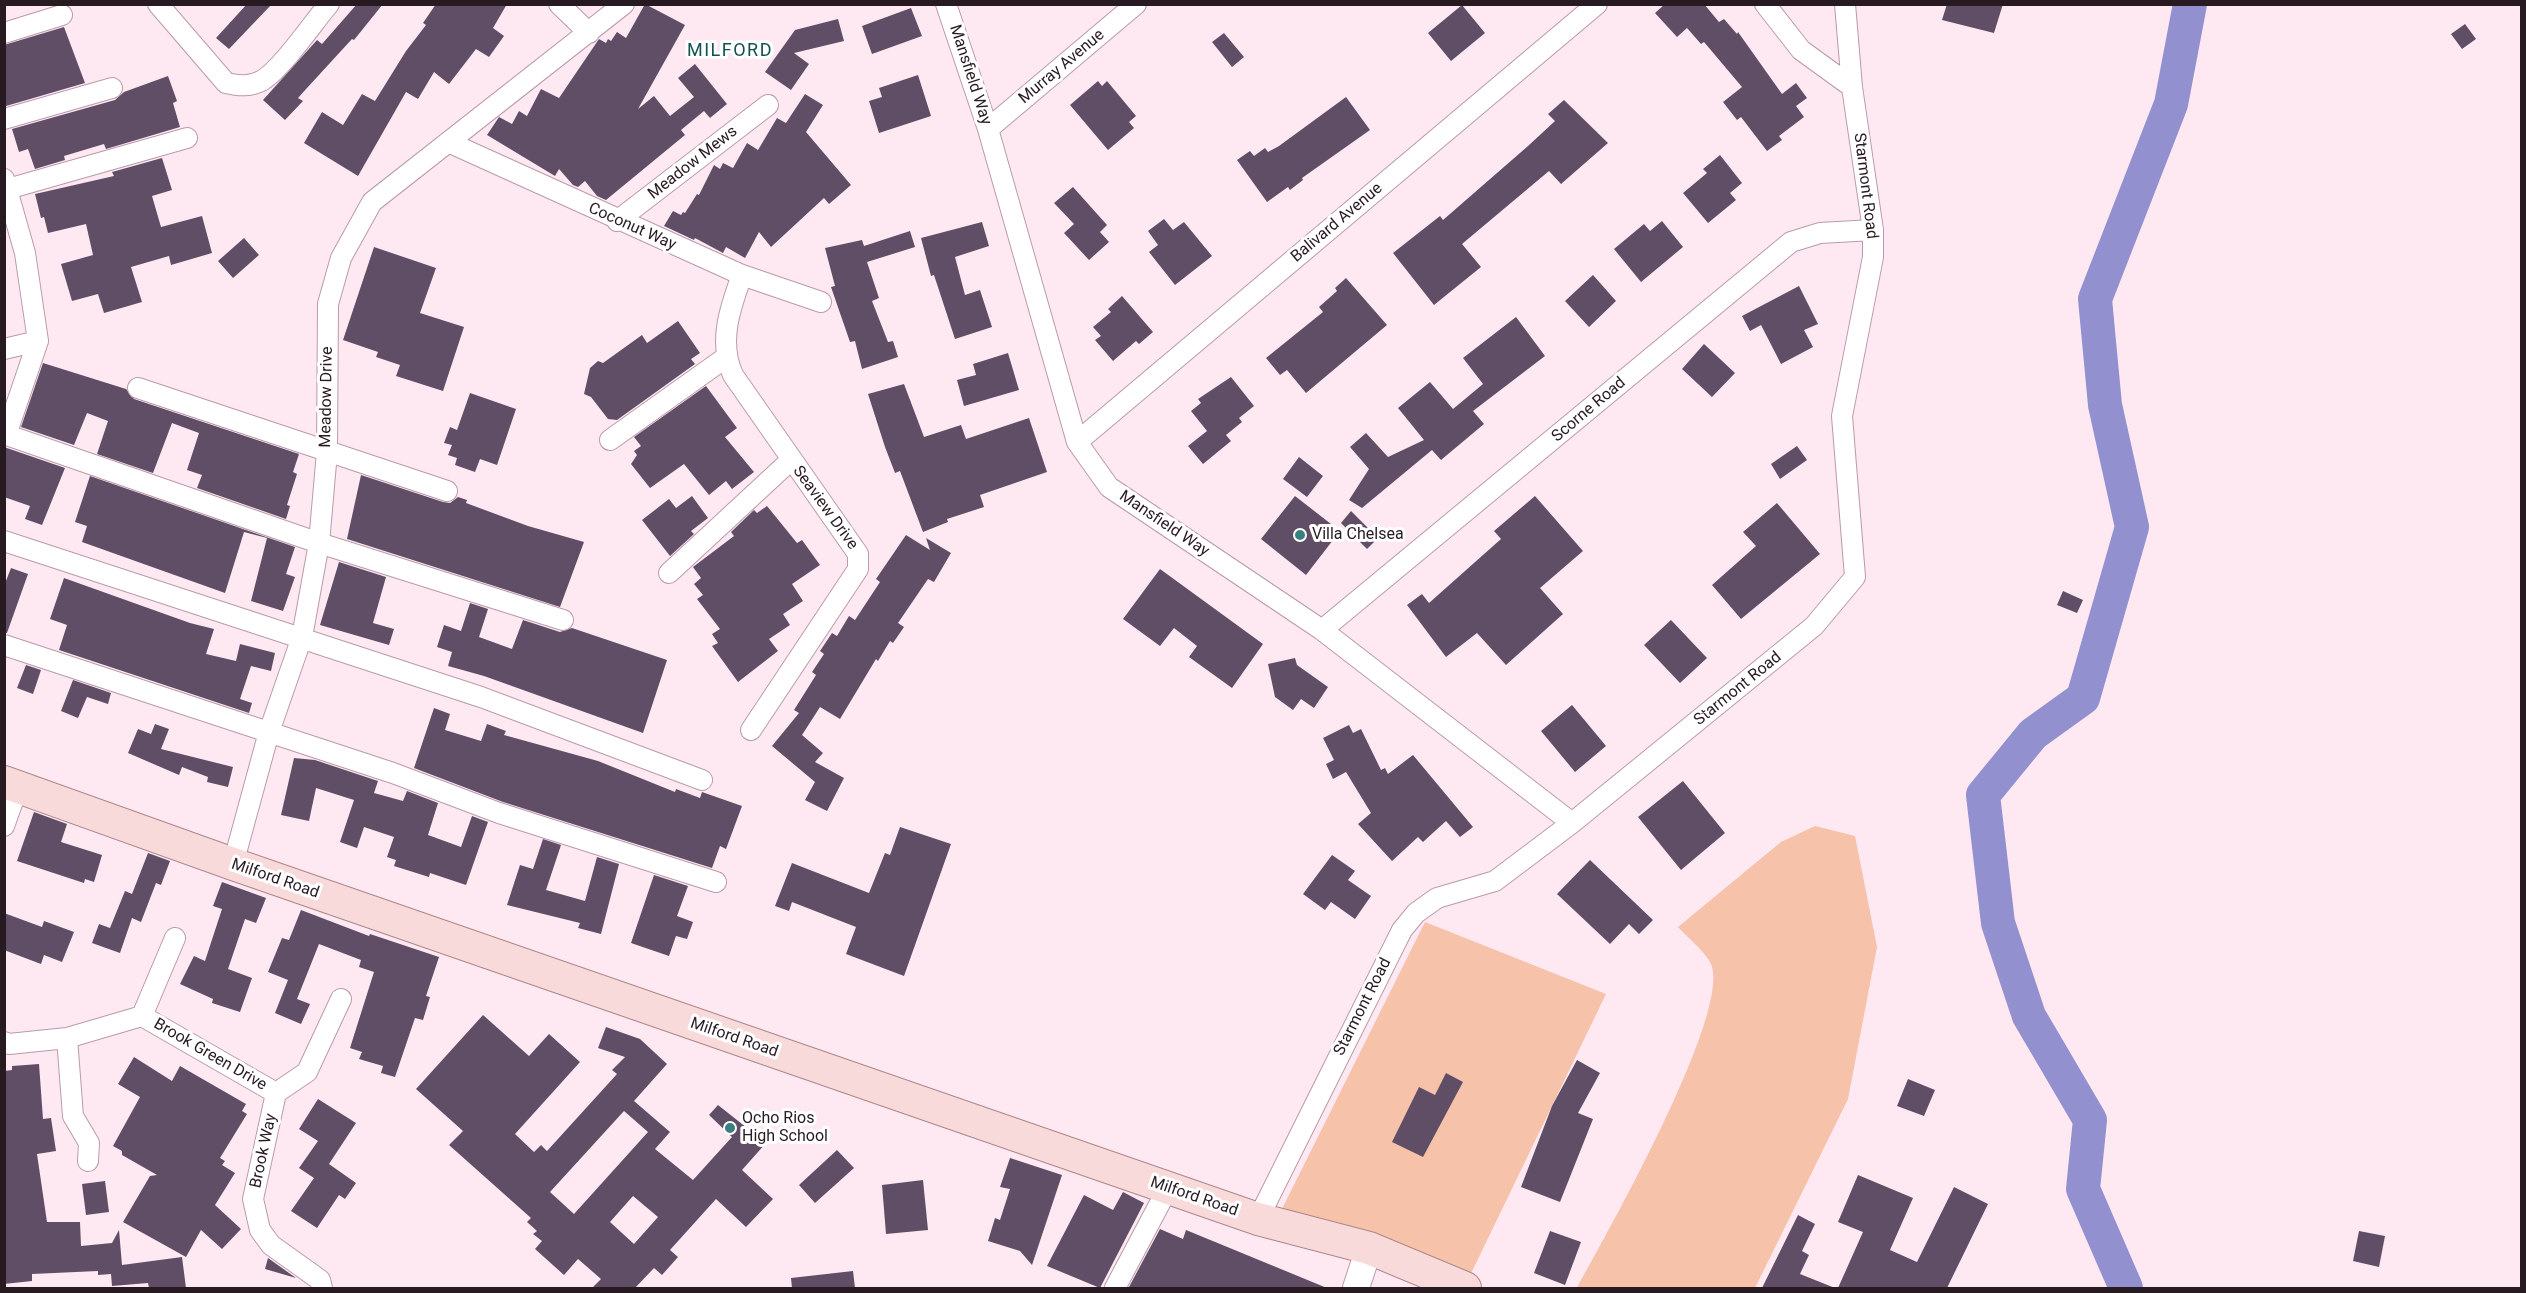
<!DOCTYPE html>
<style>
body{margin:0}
#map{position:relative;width:2526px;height:1293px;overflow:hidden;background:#fee9f3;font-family:Roboto,sans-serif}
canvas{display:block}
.frame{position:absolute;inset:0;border:6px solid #271a21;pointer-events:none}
</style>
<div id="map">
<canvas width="2526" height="1293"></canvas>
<div class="frame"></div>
</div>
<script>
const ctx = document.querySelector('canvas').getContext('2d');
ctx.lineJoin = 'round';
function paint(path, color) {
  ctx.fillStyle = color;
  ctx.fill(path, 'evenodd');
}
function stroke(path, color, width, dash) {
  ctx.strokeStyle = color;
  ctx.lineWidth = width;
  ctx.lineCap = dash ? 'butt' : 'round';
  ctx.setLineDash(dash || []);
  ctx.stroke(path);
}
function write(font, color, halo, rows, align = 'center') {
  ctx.font = font + ' Roboto,sans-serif';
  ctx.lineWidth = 6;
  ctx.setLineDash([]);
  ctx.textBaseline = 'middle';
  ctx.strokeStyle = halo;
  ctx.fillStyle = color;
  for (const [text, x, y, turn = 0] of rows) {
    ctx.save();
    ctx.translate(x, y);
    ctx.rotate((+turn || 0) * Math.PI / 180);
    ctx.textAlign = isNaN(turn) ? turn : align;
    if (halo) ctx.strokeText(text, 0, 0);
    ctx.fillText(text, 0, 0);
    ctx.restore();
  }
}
paint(new Path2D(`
 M1815,826L1855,836L1877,947L1848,1099L1755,1288H1577C1605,1237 1732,1013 1711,964C1705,951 1687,937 1678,927L1781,842Z
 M1425,922L1606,994L1464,1288L1277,1219Z`), '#f6c2a9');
stroke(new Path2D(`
 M2126,1288L2083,1189L2090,1120L2029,1016L1998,923L1983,795L2033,734L2083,698L2132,527L2105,405L2095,299L2171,104L2190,4`), '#9390d0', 34);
paint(new Path2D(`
 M247,4H272L229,49L216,38Z
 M357,4H383L354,40L352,39L307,88L298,98L303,101L285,120L263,100L317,40L322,44Z
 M436,4H507L493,28L504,36L489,57L476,49L449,84L434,72L418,99L406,92L358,176L304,143L322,112L343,125L362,94L375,101L406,51L426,25L423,23Z
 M645,4L685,25L638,109L654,96L670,116L694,97L678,78L695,64L727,104L710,118L704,111L681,130L685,135L606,200L597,196L585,181L578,187L573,185L559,169L555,176L487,135L499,117L512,124L519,111L527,116L541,89L559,98L599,39L606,43L608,39L611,41L617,32L626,38Z
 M1665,4H1704L1719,22L1724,19L1737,34L1738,32L1782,94L1796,83L1807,98L1796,106L1804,117L1779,136L1782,140L1767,151L1741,117L1737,120L1723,102L1742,87L1704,42L1701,44L1687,28L1677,37L1655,13Z
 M1947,4H2003L1994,33L1942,20Z
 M1462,5L1485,33L1451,61L1428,33Z
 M911,8L922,36L872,54L862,26Z
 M838,19L844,41L794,53L809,64L791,90L765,72L795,30Z
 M2465,24L2476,39L2462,49L2451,34Z
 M64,27L85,83L6,106L4,45Z
 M1224,33L1244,57L1232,67L1212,42Z
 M918,75L931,116L879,133L869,101L882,97L879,88Z
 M168,76L177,101L173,103L180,127L106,149L104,144L64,156L65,160L35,169L28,149L19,152L12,129L115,100L124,92Z
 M1098,81L1102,86L1107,81L1136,116L1129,122L1134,128L1108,150L1070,105Z
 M805,94L823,105L806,132L851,185L829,204L824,198L771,247L759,232L745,258L726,247L723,253L695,238L694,240L664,226L673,211L681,215L683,212L685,213L697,194L699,195L714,165L720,169L723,163L733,168L747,143L758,150L777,118L786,123Z
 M1346,97L1370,130L1302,178L1303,180L1290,190L1288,187L1267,202L1237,160L1250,151L1254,156L1265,148L1268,152L1279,146Z
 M1564,100L1608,143L1561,184L1549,171L1462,244L1481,267L1434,305L1393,253L1440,216L1443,220L1528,146L1555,121L1548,114Z
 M1720,155L1742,183L1730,193L1736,200L1708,223L1683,193L1707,173L1703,169Z
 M162,158L172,190L152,196L161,227L202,216L212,253L171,265L169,256L131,267L142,302L104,313L98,294L72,301L61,264L93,255L86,224L48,233L44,217L41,218L35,194L114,176L112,172Z
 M1073,187L1107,225L1100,232L1109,242L1089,260L1064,233L1074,224L1054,203Z
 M1164,219L1173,230L1184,222L1212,256L1175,285L1149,252L1158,245L1148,231Z
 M1662,221L1683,247L1641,282L1614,249L1644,224L1650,231Z
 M982,222L989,246L955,257L965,295L980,290L992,327L955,339L934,275L931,276L921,238Z
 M910,231L915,247L867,262L879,298L872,301L888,342L893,341L898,357L862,369L855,341L850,342L831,287L835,286L825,248L862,240L864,246Z
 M244,238L259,255L233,278L218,261Z
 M374,247L436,268L420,313L464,327L443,391L396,376L400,365L376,357L378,352L343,340Z
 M1593,275L1616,301L1589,327L1565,301Z
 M1346,278L1387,325L1306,393L1287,370L1280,375L1266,358L1323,312L1319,307L1337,291L1335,288Z
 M1799,286L1818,324L1804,330L1813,347L1781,364L1761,325L1750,331L1742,316Z
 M1122,296L1153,332L1139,344L1136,341L1113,361L1095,340L1101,336L1093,327L1111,312L1108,309Z
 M1516,317L1545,356L1473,411L1484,424L1441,460L1432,450L1362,508L1349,500L1369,469L1350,447L1366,433L1388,457L1424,440L1398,408L1430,382L1453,409L1483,384L1463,358Z
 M678,321L700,353L691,359L695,364L617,420L608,419L591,397L584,394L590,368L598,361L603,363L642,335L647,343Z
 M1704,344L1735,373L1712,397L1682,369Z
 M1008,353L1019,390L964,406L957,380L976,375L973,364Z
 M43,363L126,389L134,399L299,454L293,472L297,474L287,505L290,506L286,519L197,488L202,475L187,470L199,433L172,423L153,473L97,454L108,421L87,413L74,445L21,427Z
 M1231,377L1254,406L1239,418L1242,422L1226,435L1231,441L1203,464L1188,446L1207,431L1191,411L1201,403L1198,399Z
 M904,384L924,437L961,425L966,439L1029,418L1047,472L980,495L984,507L947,519L948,522L923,532L900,471L895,473L885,447L868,394Z
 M706,386L737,428L725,437L754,472L732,489L726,481L709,495L684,464L650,488L631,464L637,455L634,451L641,446L634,437Z
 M470,393L516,409L497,465L480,459L475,472L455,465L457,458L448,455L452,445L444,443L450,427L457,430Z
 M1797,446L1807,460L1780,479L1771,464Z
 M4,447L65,468L42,525L25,519L30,506L4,497Z
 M1299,457L1323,476L1307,497L1283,479Z
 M361,475L443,502L450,503L458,497L467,500L466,503L528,526L584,542L560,607L347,539Z
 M90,476L295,547L286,574L295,577L283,611L251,601L267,538L244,532L225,593L82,542L87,526L75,522Z
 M692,496L708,518L691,531L694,534L670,556L642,520L669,499L676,508Z
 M1295,496L1340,531L1306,575L1261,539Z
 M1535,496L1583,551L1540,588L1563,614L1506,665L1477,633L1446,657L1407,605L1422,594L1429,603L1501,539L1494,531Z
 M1777,503L1820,554L1741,619L1712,585L1756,546L1743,532Z
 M767,506L797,543L802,540L820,565L792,584L803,601L783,614L790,625L769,639L778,651L738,682L712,646L718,643L712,634L720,629L697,599L703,595L694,584L701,578L693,567L734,536L731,532L754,510L757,513Z
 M1351,511L1378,538L1367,549L1341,523Z
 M906,535L930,550L926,538L951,553L934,582L928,579L898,623L904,627L893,643L890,641L878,661L876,659L840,719L820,707L802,735L823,753L815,762L844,778L827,811L805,800L815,782L772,746L799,713L794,710L816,675L812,672L824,654L820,651L832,633L837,636L849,616L855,620L880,582L876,579Z
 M339,562L386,577L373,623L394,629L389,645L320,625Z
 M11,568L28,574L7,633H4V586Z
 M1160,569L1263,644L1232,688L1189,657L1197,646L1174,628L1160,646L1123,619Z
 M64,578L190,623L214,629L206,654L236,661L240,644L275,653L271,671L251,666L240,699L252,703L249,713L59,650L67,625L50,619Z
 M2063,591L2083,600L2077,613L2057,605Z
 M470,603L488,609L479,637L512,649L523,620L560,632L572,628L667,660L643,733L484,676L448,666L452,652L437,647L444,625L461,631Z
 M1671,620L1707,658L1680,683L1644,645Z
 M1295,658L1297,665L1328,687L1314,708L1301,699L1293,710L1275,697L1268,664Z
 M26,665L41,670L33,694L17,688Z
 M73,680L111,693L108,704L87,697L78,718L61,711Z
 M1572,705L1606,746L1575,772L1541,731Z
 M434,708L450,714L445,730L481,741L487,724L506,731L504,735L598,761L675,792L676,789L700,798L702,792L742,806L726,849L720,846L712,868L503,802L414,768Z
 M155,724L169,729L161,749L233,767L228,787L207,782L208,777L182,767L179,775L128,753L138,729L151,734Z
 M1349,725L1353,733L1361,729L1381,770L1385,768L1388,774L1413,755L1473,827L1460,837L1446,821L1423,842L1418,837L1392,861L1358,824L1371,813L1346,772L1333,779L1326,764L1334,760L1323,738Z
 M294,758L315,760L378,781L374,793L403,801L407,791L438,803L428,835L461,847L472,816L488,822L466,885L430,873L429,877L394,866L396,860L387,857L394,837L364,827L357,848L340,842L354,800L316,788L309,821L281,815Z
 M1683,781L1725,833L1681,870L1638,817Z
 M34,812L67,824L61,842L102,855L94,882L85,879L84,883L17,861Z
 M900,827L951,844L904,976L846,954L856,927L792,902L789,911L775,906L792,863L869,893L885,853L890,855Z
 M543,839L561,845L546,890L585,901L597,857L619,864L601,934L578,928L580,923L507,905L520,865L533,869Z
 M148,853L170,861L161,885L156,883L141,922L132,918L120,953L92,943L99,924L110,928L125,891L132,894Z
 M1332,855L1355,871L1348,880L1371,896L1355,919L1331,902L1325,910L1303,894Z
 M1590,860L1653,920L1639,934L1629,924L1610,944L1557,894Z
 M654,875L688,886L677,916L693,922L687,939L676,936L669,956L631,943Z
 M222,882L266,898L256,923L245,919L228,969L252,978L240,1012L212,1003L213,999L180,984L194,956L205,961L222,909L213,906Z
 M301,910L369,936L370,934L439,957L426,996L430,997L423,1020L415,1018L395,1077L381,1073L383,1066L359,1059L362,1052L350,1048L374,972L359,967L361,960L319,944L297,999L310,1004L301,1024L275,1013L288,980L268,972L282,938L289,940Z
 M4,913L42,927L44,921L74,932L62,962L44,955L41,964L4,950Z
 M483,1015L529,1056L549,1034L580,1062L515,1134L534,1152L541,1145L547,1151L617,1074L612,1070L625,1057L598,1048L606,1027L640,1039L667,1064L634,1101L670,1132L655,1149L693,1180L732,1137L709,1115L718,1105L766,1143L742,1170L773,1199L746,1227L716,1199L670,1250L678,1257L662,1275L654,1268L635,1288H592L601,1279L578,1259L564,1275L535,1249L542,1241L533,1234L537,1231L527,1222L531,1218L449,1145L463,1131L416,1089ZM624,1111L648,1132L574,1214L550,1192ZM633,1196L658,1217L634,1244L610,1222Z
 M134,1057L172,1081L180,1066L246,1104L242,1111L247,1114L220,1158L225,1161L222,1165L235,1173L215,1205L241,1229L222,1249L201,1230L186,1257L123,1222L150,1176L157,1175L122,1155V1151L113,1146L140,1097L118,1084Z
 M1577,1060L1600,1073L1578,1113L1593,1119L1560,1202L1521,1187L1552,1106Z
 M39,1064L43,1119L51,1118L56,1151L37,1154L47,1222H80L81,1246L112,1243L119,1230L122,1265L182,1257L186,1288H149L148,1283L112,1286L111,1274L98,1275V1271L32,1274V1281L4,1284V1071L12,1070V1066Z
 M1446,1073L1463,1082L1423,1157L1392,1142L1419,1087L1435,1095Z
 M1908,1079L1935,1090L1924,1116L1897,1106Z
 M318,1099L356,1123L329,1164L356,1183L345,1199L339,1195L317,1228L291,1211L314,1178L299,1168L318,1141L299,1129Z
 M837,1150L854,1168L815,1203L799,1185Z
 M1010,1158L1062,1175L1032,1265L1020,1251L988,1241L995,1218L1000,1220L1010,1189L1000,1187Z
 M1858,1175L1913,1198L1890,1250L1917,1262L1954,1187L1988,1204L1947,1288H1838L1863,1232L1838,1222Z
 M923,1180L928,1230L886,1234L882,1185Z
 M105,1181L109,1212L86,1215L82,1184Z
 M1123,1192L1144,1203L1100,1288L1047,1266L1084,1195L1113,1210Z
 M1798,1215L1815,1224L1802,1251L1809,1255L1800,1274L1835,1288H1762Z
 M1160,1229L1183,1239L1186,1230L1327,1288L1129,1287Z
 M1550,1231L1581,1242L1565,1285L1534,1273Z
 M2359,1231L2385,1236L2379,1267L2353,1261Z
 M268,1258L296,1278L265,1269Z
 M853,1271L855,1288H792L791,1278Z`), '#5f4e66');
const minor = new Path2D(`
 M158,4L226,83C239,86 251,87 263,80C283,67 312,24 329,4
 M559,4L589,33
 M946,4L988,129L1077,442L1109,487L1322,630L1572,823
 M1765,4L1801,50L1852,87
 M4,33L62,15
 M4,119L112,88
 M988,129L1136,4
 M448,142L742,275L821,302
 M4,179L25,253L38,341L4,349
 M4,190L187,138
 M617,221L768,105
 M742,275C730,308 718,342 733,375L858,554V569L751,730
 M138,388L447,491
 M4,434L319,543L563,620
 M6,435L38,341
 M610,440L725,358
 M1077,442L1597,4
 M4,541L481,697L702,780
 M669,573L791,460
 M1322,630L1791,242L1820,233L1873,230
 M4,645L393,773L499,813L716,882
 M4,826L18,787
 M233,864L269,732L302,637L319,543L327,452L328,304L341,258L372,202L624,4
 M142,1016L175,938
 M67,1038L73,1116L89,1143L88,1161
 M4,1042L9,1044L67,1038L142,1016L276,1093
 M276,1093L253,1199L260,1230L271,1245L320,1280L322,1288
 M276,1093L307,1072L341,999
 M1258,1219L1402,930L1416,913L1437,898L1495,881L1572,823L1814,626L1855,577L1842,416L1873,257V230L1852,87L1845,4
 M1115,1288L1168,1188`);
const tertiary = new Path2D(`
 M1356,1288L1369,1248`);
const primary = new Path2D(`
 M4,782L233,864L1258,1219L1369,1248L1465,1288`);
stroke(minor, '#bb9aaa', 22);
stroke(tertiary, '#bb9aaa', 28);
stroke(primary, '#ac878a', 34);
stroke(minor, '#fff', 20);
stroke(tertiary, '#fff', 26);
stroke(primary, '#f8dadb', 32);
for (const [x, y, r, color] of [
 [1300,535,6,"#388080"],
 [730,1128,6,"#388080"]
]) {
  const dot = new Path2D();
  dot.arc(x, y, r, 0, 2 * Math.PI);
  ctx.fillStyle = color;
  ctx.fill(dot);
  stroke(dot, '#fff', 2);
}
write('16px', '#271a21', '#fff', [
 ["Murray Avenue",1062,67,-40],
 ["Mansfield Way",970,75,72],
 ["Meadow Mews",693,163,-38],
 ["Starmont Road",1865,186,83],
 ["Balivard Avenue",1337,223,-40],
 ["Coconut Way",632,227,24],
 ["Meadow Drive",327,397,-89],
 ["Scorne Road",1589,410,-40],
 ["Seaview Drive",825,508,54],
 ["Mansfield Way",1164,524,34],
 ["Starmont Road",1738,689,-39],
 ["Milford Road",275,879,19],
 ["Starmont Road",1363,1007,-63],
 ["Milford Road",734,1038,19],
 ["Brook Green Drive",210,1055,30],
 ["Brook Way",264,1151,-78],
 ["Milford Road",1194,1197,19]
]);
write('16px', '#271a21', '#fff', [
 ["Villa Chelsea",1312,535],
 ["Ocho Rios",742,1119],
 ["High School",742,1137]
], 'left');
ctx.letterSpacing = '1.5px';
write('18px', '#145151', '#fff', [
 ["MILFORD",730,51]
]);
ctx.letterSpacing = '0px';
</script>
